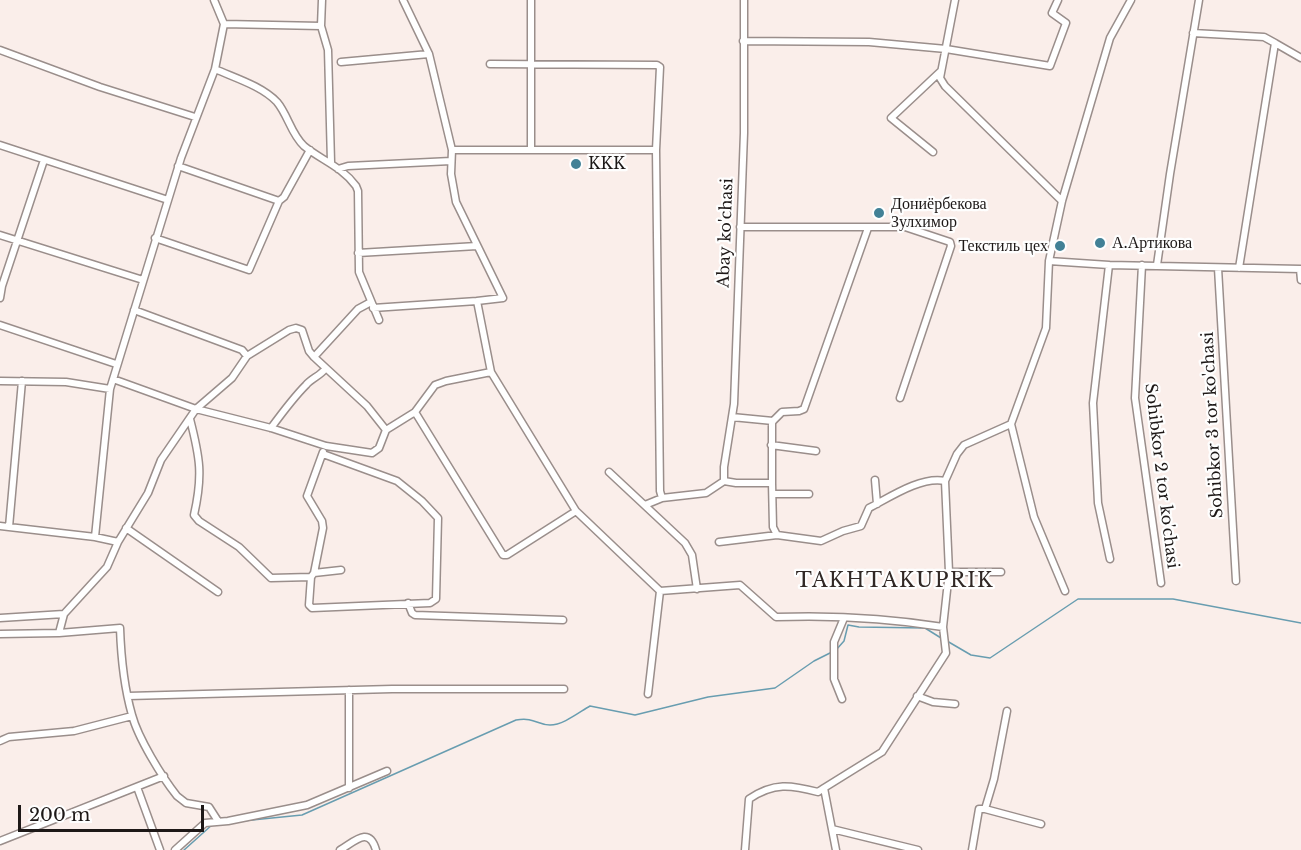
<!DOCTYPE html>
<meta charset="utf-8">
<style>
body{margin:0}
#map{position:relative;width:1301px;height:850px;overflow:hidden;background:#faeeea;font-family:"Libre Baskerville",serif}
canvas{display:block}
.scale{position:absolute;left:18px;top:805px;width:186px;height:27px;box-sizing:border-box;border:3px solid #1d1817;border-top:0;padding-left:8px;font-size:18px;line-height:21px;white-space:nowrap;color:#1d1817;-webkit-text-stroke:4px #fefefe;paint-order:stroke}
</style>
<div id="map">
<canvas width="1301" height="850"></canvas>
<div class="scale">200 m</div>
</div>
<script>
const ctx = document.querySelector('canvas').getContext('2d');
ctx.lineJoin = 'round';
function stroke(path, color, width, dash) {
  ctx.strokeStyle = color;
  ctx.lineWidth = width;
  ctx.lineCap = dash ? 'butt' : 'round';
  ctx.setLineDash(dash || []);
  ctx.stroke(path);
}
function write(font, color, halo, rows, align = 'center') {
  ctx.font = font + ' "Libre Baskerville",serif';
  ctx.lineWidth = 4.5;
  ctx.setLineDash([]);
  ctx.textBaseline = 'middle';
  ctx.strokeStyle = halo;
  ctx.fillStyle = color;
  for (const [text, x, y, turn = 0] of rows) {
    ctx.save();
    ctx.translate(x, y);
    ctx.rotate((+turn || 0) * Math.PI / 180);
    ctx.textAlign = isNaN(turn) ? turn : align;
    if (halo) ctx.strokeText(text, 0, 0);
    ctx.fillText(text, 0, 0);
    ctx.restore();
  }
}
stroke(new Path2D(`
 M947,641L971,655L990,658L1078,599H1173L1301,623
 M836,650L844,641L848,625L859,627L925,628L941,638
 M242,821L302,815L516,720C535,717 537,725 550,725C563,725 578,713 590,706L635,715L708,697L775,688L814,661L832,652
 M184,850L213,824`), '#689db0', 1.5);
const street = new Path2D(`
 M403,0L429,54L452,150L451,174L456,202L503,298L477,301L491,372L576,511L660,591L648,694
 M955,0L940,78L945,86L1062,201
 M224,24L321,26L322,0
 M321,26L328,50L331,162
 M1193,33L1264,37L1275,43
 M743,41L869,42L946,49L1050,66L1066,23L1052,13L1058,0
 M0,50L100,87L195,117
 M341,62L429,54
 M490,64L657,65L660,67L656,150L660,491L662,498L706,493L724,481V467L734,404L744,133V0
 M215,69C235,78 262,86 277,102C288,115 291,134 304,146C321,160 341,166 356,186L358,191L359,272L379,320
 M0,145L168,200
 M452,150H656
 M531,150V0
 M933,152L891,118L941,71
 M338,169L348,166L451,161
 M279,201L284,197L310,150
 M740,227H905L950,242L951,246L900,398
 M0,235L143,280
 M155,238L249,270L279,201L178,166
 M358,253L477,246
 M1049,261L1109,265L1301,269
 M1109,265L1093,403L1098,503L1110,559
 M1142,265L1135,398L1161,583
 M1157,265L1170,174L1199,0
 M1218,268L1236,581
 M1239,268L1275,43L1301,58
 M1300,269L1301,280
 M0,298L2,286L44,160
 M373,308L477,301
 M134,310L242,350L247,356
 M0,325L116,364
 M314,357L358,309L371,302
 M113,379L196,409L271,428L326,446L372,453L379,448L386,430L415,412L435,385L446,381L491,372
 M0,381L66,382L110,389
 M415,412L503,555H507L576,511
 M732,417L773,421
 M190,419C200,458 203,475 194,515L199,521L239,547L271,578L311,577L314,573L341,570
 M1011,424L1034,517L1065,591
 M271,428C282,413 293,398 306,385C312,378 320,376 325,369
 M771,445L816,451
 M609,472L685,543L692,555L697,589
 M875,480L877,504
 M724,481L736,483H772L773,527L777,535
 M772,483V422L782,412L799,411L804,409L868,228
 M773,494H809
 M645,505L662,498
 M0,526L95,537L118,542
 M9,527L22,381
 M126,528L218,592
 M95,537L110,389L181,158L215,69L224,24L214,0
 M719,542L777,535L821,541L843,531L861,526L869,508C890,497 921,476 945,481
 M949,572H1001
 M314,573L323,528L322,521L307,496L323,452
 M311,577L309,605L312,608L430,603L436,599L438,518L422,501L397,481L323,454
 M660,591L740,585L776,617C832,615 888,618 943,627
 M408,603L412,613L415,615L563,620
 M0,618L64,614
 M59,633L64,614L107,567L118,542L148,493L161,460L196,409L232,378L247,356L289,330L296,328L302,330L309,351L314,357L367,406L386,430
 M0,634L59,633L120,628C121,657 124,687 132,715C138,738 162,777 177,796L186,803L209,807L218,821
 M128,696L392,689H564
 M917,696L933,702L955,704
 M842,699L834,679V642L844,618
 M0,741L9,737L74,731L132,716
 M137,787L160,850
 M349,788V690
 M985,809L994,779L1007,711
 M832,829L918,850
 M0,841L164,776
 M175,850L205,823L228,821L307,805L387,771
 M340,850C354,842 369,825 376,850
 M745,850L749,799C774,782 791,785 818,792L824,788
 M836,850L824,788L882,752L946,653L943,627L949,572L945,481L957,454L964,445L1011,424L1046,328L1049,261L1062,201L1110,38L1131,0
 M972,850L979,809H985L1041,824`);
stroke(street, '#9a8e8b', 9);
stroke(street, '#fff', 6);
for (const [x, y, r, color] of [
 [576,164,6,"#428196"],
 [879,213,6,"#428196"],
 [1100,243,6,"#428196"],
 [1060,246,6,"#428196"]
]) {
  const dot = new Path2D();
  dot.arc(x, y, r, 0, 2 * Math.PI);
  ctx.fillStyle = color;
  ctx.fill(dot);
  stroke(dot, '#fefefe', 2);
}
write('16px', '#1d1817', '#fefefe', [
 ["KKK",588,164],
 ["Дониёрбекова",891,204],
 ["Зулхимор",891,222],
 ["А.Артикова",1112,243],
 ["Текстиль цех",1048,246,"right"]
], 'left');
write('16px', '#1d1817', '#fefefe', [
 ["Abay ko'chasi",726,233,-88],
 ["Sohibkor 3 tor ko'chasi",1213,425,-93],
 ["Sohibkor 2 tor ko'chasi",1161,476,83]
]);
ctx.letterSpacing = '1.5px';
write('20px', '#312825', '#fefefe', [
 ["TAKHTAKUPRIK",895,581]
]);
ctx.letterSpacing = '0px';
</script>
